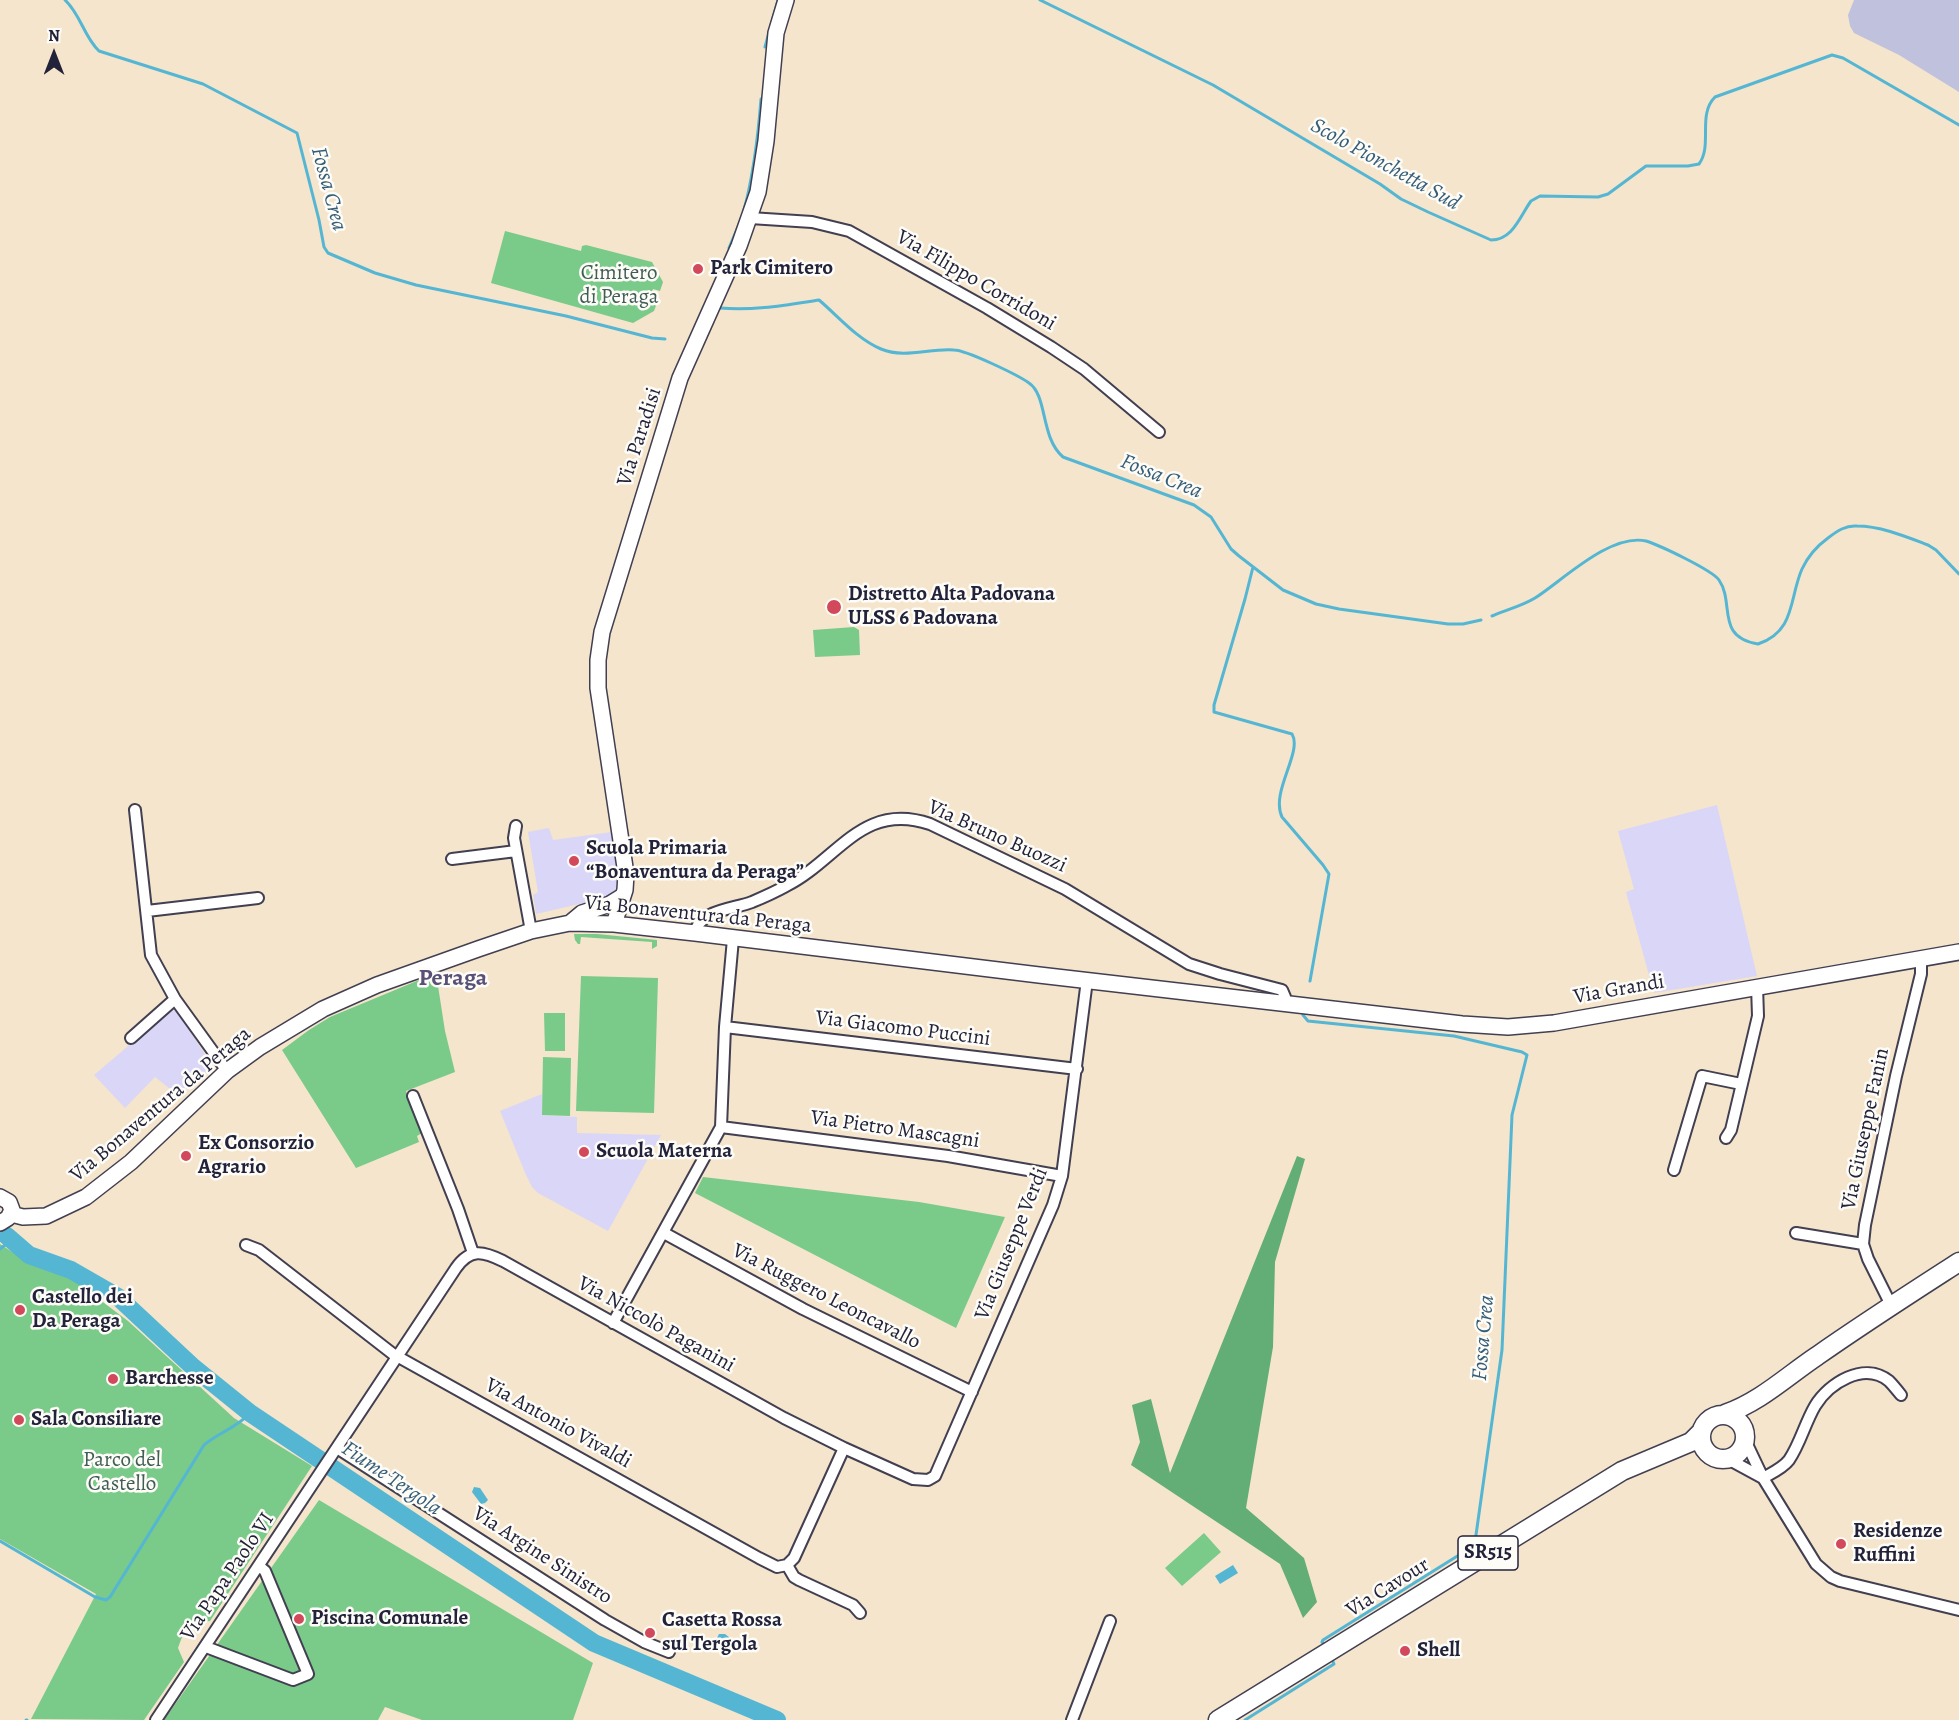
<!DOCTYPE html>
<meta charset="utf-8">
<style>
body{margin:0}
#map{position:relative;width:1959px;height:1720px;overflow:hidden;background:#f4e5cc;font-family:Alegreya,serif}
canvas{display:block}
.north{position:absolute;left:24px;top:24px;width:60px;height:60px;-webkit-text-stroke:4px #fdfcf7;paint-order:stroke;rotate:0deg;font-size:16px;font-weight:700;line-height:24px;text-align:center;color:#22223b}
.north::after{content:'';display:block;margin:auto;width:21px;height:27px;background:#22223b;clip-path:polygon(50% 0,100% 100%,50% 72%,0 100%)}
</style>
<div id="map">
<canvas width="1959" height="1720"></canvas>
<div class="north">N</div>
</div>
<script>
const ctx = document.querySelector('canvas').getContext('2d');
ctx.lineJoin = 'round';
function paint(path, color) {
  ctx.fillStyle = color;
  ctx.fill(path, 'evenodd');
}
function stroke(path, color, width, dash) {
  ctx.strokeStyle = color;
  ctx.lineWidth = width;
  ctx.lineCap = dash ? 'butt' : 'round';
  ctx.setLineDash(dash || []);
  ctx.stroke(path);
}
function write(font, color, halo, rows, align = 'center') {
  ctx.font = font + ' Alegreya,serif';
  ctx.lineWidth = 5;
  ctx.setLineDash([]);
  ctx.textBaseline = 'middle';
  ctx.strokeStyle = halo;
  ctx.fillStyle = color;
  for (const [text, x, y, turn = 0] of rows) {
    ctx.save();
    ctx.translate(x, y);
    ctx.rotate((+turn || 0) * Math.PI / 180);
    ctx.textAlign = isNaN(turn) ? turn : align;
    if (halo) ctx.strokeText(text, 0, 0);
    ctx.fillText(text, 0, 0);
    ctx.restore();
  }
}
paint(new Path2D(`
 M1717,805L1757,976L1654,993L1626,892L1634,889L1618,831Z
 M549,828L553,840L612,832L618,882L614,894L605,898L536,914L533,895L538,892L528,832Z
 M176,1010L210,1062L211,1069L179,1096L155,1077L125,1108L94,1075L167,1013Z
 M542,1094V1115L577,1117V1133L661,1135L608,1231L538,1193L532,1187L526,1175L500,1111Z`), '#dad6f7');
paint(new Path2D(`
 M1854,0H1959V92L1899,55L1854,33L1850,26L1848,15Z`), '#c0c2dd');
paint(new Path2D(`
 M505,231L581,251L582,246L586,245L652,262L663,282L660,291L653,289L650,300L657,303L654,311L633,323L491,283Z
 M854,627L859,630L860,655L815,657L813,630Z
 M574,934H597L657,940V946L652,949V942L581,937L580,944H578L575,940Z
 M436,973L445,1031L455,1072L406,1091L422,1133L417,1136L419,1142L356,1168L282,1050L309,1030L330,1017Z
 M581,976L658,978L654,1113L576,1111Z
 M544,1013H565V1051H545Z
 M543,1057L571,1058L570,1116L542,1115Z
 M703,1177L919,1202L1005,1217L956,1328L695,1193Z
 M0,1244L26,1261L67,1275L128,1321L234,1418L312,1466L210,1621C188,1623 185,1628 178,1648L184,1662L144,1720L31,1719L96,1594L0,1539Z
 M319,1500L593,1663L573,1720H422L385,1707L378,1720H164Z
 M1204,1533L1221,1552L1182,1586L1165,1568Z`), '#7aca8a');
paint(new Path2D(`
 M1297,1156L1305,1159L1275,1262L1273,1347L1246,1508L1304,1558L1317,1602L1303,1618L1280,1564L1131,1465L1140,1442L1132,1405L1151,1399L1170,1473Z`), '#63ae76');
paint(new Path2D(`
 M474,1487L480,1488L488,1500L485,1503L481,1504L472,1492Z
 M1233,1565L1238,1573L1220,1584L1215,1576Z
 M719,1634H725L735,1642L731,1650L715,1642Z`), '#54b6d3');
stroke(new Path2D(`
 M65,0C81,15 84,37 99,51L203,84L297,133L319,220L324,247L328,253L375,273L416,285L566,316L652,338L665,339
 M1040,0L1213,85L1380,184L1401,199L1428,212L1491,240C1513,240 1520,216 1531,201L1540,196L1598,197L1608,194L1646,166H1688L1699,164C1713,145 1697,115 1715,97L1832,55L1843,58L1959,125
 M765,47L778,0
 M744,210C754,173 758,137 761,99
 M729,248L740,222
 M720,308C754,311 786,305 819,300C838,316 857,339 881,349C905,359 929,348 954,350C966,350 1018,375 1029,383C1048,396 1040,437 1063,457L1194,505L1211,517L1231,549L1239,556L1283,590L1316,604L1339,609L1448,624H1463L1481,620
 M1253,567L1245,599L1214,705V712L1292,734C1303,752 1270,792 1282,817L1323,865L1329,874L1310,981
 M1492,616C1506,610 1522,606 1535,598C1562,581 1610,533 1646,541C1659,545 1712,570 1719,580C1735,603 1715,637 1758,644C1796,631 1789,598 1802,569C1808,556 1817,546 1828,538C1837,531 1846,525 1857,526C1881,526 1907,537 1928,545L1936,550L1959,574
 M1303,1015L1308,1021L1454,1036L1522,1052L1527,1055L1512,1115L1502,1350L1475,1542L1467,1550L1323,1640L1322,1642L1325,1646
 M0,1249L10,1241
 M0,1541L95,1597L106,1600L110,1597L204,1445C218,1433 238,1427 250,1413
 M26,1720H27
 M1245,1720L1334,1664L1331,1657`), '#54b6d3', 3);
stroke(new Path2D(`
 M7,1236L29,1255L71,1270L118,1297L193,1367L250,1413L594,1643L777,1720`), '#54b6d3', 18);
const street = new Path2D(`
 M750,218L812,222L849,231L987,308L1051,347L1084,369L1159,432
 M135,810L151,955L175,999L227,1071
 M516,826L514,838L531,931
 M452,859L516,851
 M147,911L258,898
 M695,933C699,910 734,909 752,902C764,897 775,892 786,886C838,860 862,801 930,824L1065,889L1189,964L1220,974L1282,990L1285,997L1284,1003
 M725,1027L1077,1069
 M131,1038L175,999
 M413,1096L458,1209L473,1253
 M721,1127L948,1156L1062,1176
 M1726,1138L1731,1130L1758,1016L1757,986
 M1674,1170L1702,1076L1741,1084
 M664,1233L803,1309L972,1392
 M1796,1233L1863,1244
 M246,1245L259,1250L393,1354L759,1558L777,1567L787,1565L794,1577L799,1580L853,1605L860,1613
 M1891,1305L1868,1259L1863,1244L1865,1225L1896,1076L1921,974V958
 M613,1323L721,1127L725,1027L733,939
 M1745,1440L1763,1478L1816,1564L1831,1577L1840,1581L1959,1610
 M337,1448L605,1620L644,1642L669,1652
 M1728,1459L1763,1478
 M1763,1478C1772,1473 1783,1468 1789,1460C1800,1444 1805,1423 1815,1406C1829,1383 1864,1361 1889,1381C1893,1385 1897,1390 1901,1395
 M787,1565L794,1558L844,1448
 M206,1647L293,1680L308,1674L265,1571L259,1566
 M156,1720L456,1268C470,1248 483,1251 503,1261L784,1418L844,1448L913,1479L928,1480L935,1476L1053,1205L1062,1176L1087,980
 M1072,1720L1110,1621`);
const secondary = new Path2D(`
 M570,923L582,913L610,904L623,896
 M614,924L625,890L626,874L598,688V660L602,632L680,378L739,246L758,192L766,141L776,33L786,0
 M0,1197L9,1202L12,1210L8,1218L0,1223
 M11,1214L23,1217L46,1216L86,1197L131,1162L227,1071L260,1047L323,1009L377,985L478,949L531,931L570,923L614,924L695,933L1039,975L1462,1024L1508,1027L1554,1023L1959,952`);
const primary = new Path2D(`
 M1725,1414C1760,1402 1787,1376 1817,1356C1864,1323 1911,1293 1959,1262
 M1701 1437a22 22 0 1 1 44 0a22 22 0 1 1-44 0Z
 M1218,1720L1622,1471L1691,1442L1700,1433`);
stroke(street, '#423f51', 14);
stroke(secondary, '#423f51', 18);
stroke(primary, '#423f51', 21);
stroke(street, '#fff', 10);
stroke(secondary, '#fff', 15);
stroke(primary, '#fff', 18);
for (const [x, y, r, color] of [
 [698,269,6,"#d1495b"],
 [834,607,8,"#d1495b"],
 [574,861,6,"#d1495b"],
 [584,1152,6,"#d1495b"],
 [186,1156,6,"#d1495b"],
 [20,1310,6,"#d1495b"],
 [113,1379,6,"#d1495b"],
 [19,1420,6,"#d1495b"],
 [1841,1544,6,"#d1495b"],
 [299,1619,6,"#d1495b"],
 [650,1633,6,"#d1495b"],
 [1405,1651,6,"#d1495b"]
]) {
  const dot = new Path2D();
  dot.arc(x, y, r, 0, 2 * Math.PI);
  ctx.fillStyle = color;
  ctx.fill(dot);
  stroke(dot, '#fdfcf7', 2);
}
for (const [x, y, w] of [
 [1488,1553,60]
]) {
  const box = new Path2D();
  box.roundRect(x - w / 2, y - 17, w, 34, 4.5);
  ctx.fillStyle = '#fdfcf7';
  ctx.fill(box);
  stroke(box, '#22223b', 1.5);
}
write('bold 20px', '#22223b', null, [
 ["SR515",1488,1553]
]);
write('bold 21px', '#22223b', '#fdfcf7', [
 ["Park Cimitero",710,269],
 ["Distretto Alta Padovana",848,595],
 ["ULSS 6 Padovana",848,619],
 ["Scuola Primaria",586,849],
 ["“Bonaventura da Peraga”",586,873],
 ["Ex Consorzio",198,1144],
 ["Agrario",198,1168],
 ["Scuola Materna",596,1152],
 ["Castello dei",32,1298],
 ["Da Peraga",32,1322],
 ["Barchesse",125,1379],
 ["Sala Consiliare",31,1420],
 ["Residenze",1853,1532],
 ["Ruffini",1853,1556],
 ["Piscina Comunale",311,1619],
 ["Casetta Rossa",662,1621],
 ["sul Tergola",662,1645],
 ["Shell",1417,1651]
], 'left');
write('21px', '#415d57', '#fdfcf7', [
 ["Cimitero",619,274],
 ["di Peraga",619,298],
 ["Parco del",122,1461],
 ["Castello",122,1485]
]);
write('21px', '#22223b', '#fdfcf7', [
 ["Via Filippo Corridoni",976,281,30],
 ["Via Paradisi",640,437,-72],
 ["Via Bruno Buozzi",997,837,24],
 ["Via Bonaventura da Peraga",698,915,6],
 ["Via Grandi",1619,990,-10],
 ["Via Giacomo Puccini",903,1029,7],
 ["Via Bonaventura da Peraga",161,1105,-40],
 ["Via Giuseppe Fanin",1866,1129,-78],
 ["Via Pietro Mascagni",895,1130,8],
 ["Via Giuseppe Verdi",1012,1244,-68],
 ["Via Ruggero Leoncavallo",826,1297,27],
 ["Via Niccolò Paganini",656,1325,29],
 ["Via Antonio Vivaldi",558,1424,29],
 ["Via Argine Sinistro",542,1556,33],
 ["Via Papa Paolo VI",228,1577,-56],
 ["Via Cavour",1388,1588,-32]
]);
write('italic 22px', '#365d78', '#fdfcf7', [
 ["Scolo Pionchetta Sud",1385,165,29],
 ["Fossa Crea",328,189,75],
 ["Fossa Crea",1161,477,22],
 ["Fossa Crea",1484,1338,-85],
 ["Fiume Tergola",391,1479,34]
]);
write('bold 24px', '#595078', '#fdfcf7', [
 ["Peraga",453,979]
]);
</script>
